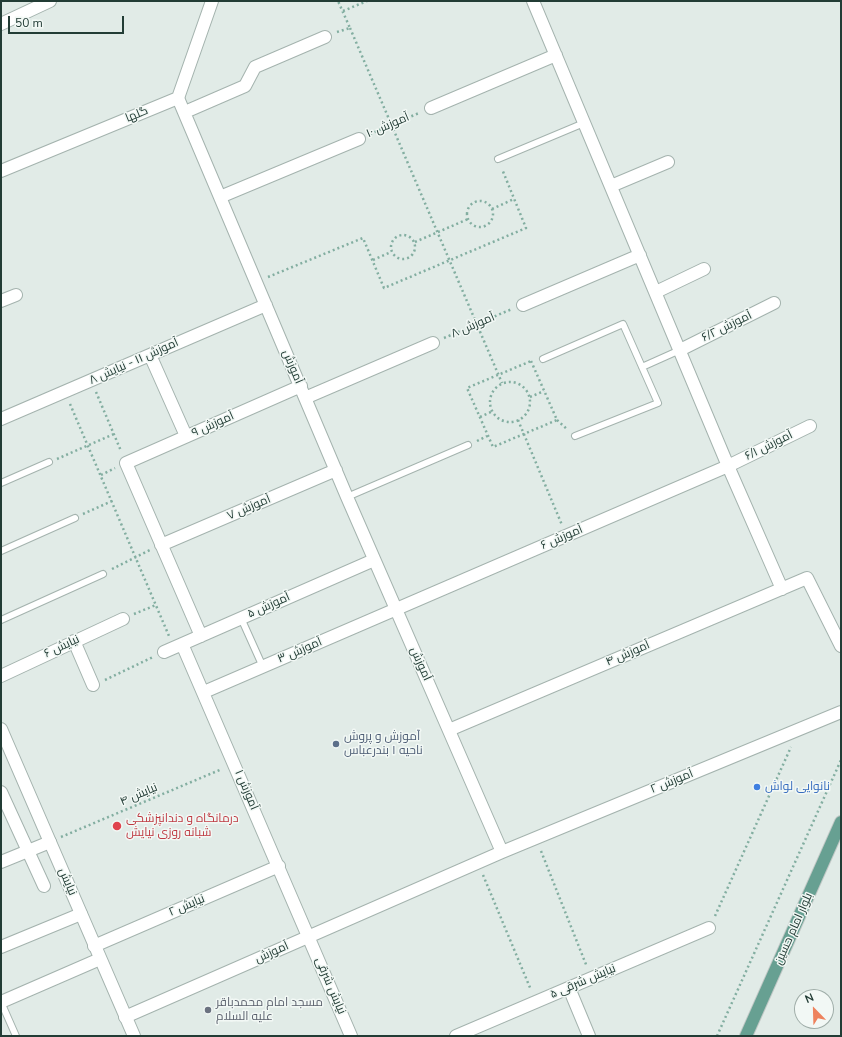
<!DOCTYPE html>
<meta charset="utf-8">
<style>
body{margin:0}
#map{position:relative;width:842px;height:1037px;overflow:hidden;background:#e1ebe7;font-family:"Nunito Sans",sans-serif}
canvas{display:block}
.frame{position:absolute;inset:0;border:2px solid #223c35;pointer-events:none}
.north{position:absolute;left:794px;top:989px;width:40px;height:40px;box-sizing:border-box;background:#f2f8f5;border:1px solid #9fada8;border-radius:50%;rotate:337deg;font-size:11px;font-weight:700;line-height:16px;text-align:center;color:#223c35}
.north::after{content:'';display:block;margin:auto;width:14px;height:18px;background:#ee825d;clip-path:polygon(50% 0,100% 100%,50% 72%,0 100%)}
.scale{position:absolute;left:8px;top:16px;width:116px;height:18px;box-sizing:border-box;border:2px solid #223c35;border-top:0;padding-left:5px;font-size:12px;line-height:14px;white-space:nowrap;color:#223c35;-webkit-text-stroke:3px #f2f8f5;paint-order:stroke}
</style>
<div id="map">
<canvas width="842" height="1037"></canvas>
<div class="frame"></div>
<div class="north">N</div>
<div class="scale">50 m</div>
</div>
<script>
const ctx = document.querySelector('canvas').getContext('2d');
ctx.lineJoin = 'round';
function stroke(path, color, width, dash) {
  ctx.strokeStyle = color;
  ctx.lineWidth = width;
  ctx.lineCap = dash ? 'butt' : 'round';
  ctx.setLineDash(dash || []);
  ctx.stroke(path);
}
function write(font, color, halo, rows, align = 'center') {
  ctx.font = font + ' "Nunito Sans",Cairo,sans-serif';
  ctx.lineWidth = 3;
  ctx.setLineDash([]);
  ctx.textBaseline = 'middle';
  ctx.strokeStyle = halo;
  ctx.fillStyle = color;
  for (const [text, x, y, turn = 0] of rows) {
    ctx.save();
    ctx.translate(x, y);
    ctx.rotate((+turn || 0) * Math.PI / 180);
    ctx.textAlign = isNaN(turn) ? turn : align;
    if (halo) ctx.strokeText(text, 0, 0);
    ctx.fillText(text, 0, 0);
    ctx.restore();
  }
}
const service = new Path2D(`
 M498,159L584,123
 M543,359L623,324L658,403L575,436
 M642,367L680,350
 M1,483L49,462
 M347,497L468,445
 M1,551L75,518
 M241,618L263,667
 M1,620L103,574
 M1,1002L16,1036`);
const minor = new Path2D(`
 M533,1L728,466L782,589
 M1,24L50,1
 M178,98L347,497L502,852
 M431,108L556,55
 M185,112L245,86L255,67L325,37
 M611,186L668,162
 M220,197L359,139
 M656,292L704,269
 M1,301L16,295
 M523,305L640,255
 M680,350L774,303
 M150,355L186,436
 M305,398L433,343
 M1,419L266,305
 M161,545L336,470
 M201,636L126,463L301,386
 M74,641L93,685
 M182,644L351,1036
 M164,652L374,560
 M1,676L123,619
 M204,692L728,466L810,426
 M449,730L807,578L841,646
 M1,792L44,886
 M1,862L50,842
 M94,946L279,866
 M1,947L81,914
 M569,988L589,1036
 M1,1002L100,959
 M125,1017L502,852L841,712
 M456,1036L709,928`);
const tertiary = new Path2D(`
 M1,171L178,98L212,1
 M1,729L134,1036`);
const primary = new Path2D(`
 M746,1036L841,822`);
stroke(service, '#a4b3ae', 8);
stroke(minor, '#a4b3ae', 14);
stroke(tertiary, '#a4b3ae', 14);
stroke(primary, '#c1c8c6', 14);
stroke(new Path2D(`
 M343,11L367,1
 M350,28L502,383
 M337,32L350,28L338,1
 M370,134L419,113
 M467 214a13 13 0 1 1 26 0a13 13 0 1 1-26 0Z
 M492,209L514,199
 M391 247a12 12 0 1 1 24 0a12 12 0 1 1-24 0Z
 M415,242L468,219
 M373,260L391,252
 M268,277L363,238L384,288L526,228L502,169
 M444,338L512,309
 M531,361L557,420L493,447L467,388Z
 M490 402a20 20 0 1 1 40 0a20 20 0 1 1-40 0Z
 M96,392L121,451
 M530,397L544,391
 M70,404L169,636
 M480,417L493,411
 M518,420L562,525
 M557,420L568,430
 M477,441L487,436
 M57,459L114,434
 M101,475L115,468
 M83,514L112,501
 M112,569L150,550
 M134,614L156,605
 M105,680L153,657
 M61,837L222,769
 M541,851L587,967
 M483,875L531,990
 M715,916L791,747
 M717,1036L841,760`), '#83aea1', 2.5, [2, 3]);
stroke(service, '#fff', 6);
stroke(minor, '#fff', 12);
stroke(tertiary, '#fff', 12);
stroke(primary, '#67a092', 12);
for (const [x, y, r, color] of [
 [336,744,4,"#5c6f8a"],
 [757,787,4,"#3f7fe0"],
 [117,826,5,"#e0444e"],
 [208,1010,4,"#6b7280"]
]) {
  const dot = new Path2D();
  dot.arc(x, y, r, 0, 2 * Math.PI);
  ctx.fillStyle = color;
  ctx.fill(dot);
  stroke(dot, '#f2f8f5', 1.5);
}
write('12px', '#223c35', '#f2f8f5', [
 ["گلها",137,115,-22],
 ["آموزش ۱۰",388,126,-23],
 ["آموزش ۸",473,326,-23],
 ["آموزش ۶/۲",727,327,-26],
 ["آموزش ۱۱ - نیایش ۸",134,362,-24],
 ["آموزش",292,367,67],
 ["آموزش ۹",213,425,-24],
 ["آموزش ۶/۱",769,446,-26],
 ["آموزش ۷",249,508,-23],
 ["آموزش ۶",562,538,-23],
 ["آموزش ۵",269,606,-24],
 ["نیایش ۶",62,647,-25],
 ["آموزش ۳",300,651,-23],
 ["آموزش ۴",628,654,-23],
 ["آموزش",420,664,66],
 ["آموزش ۲",672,782,-22],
 ["آموزش ۱",246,790,67],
 ["نیایش ۴",139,795,-23],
 ["نیایش",67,882,67],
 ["نیایش ۲",187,906,-23],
 ["بلوار امام حسین",794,929,-66],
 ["آموزش",272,953,-24],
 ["نیایش شرقی ۵",583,982,-23],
 ["نیایش شرقی",330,986,67]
]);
write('12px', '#4e5e75', '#f2f8f5', [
 ["آموزش و پروش",344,737],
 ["ناحیه ۱ بندرعباس",344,751]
], 'left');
write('12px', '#366cbe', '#f2f8f5', [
 ["نانوایی لواش",765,787]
], 'left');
write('12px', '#be3a42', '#f2f8f5', [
 ["درمانگاه و دندانپزشکی",126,819],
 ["شبانه روزی نیایش",126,833]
], 'left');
write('12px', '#5b616d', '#f2f8f5', [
 ["مسجد امام محمدباقر",216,1003],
 ["علیه السلام",216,1017]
], 'left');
</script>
